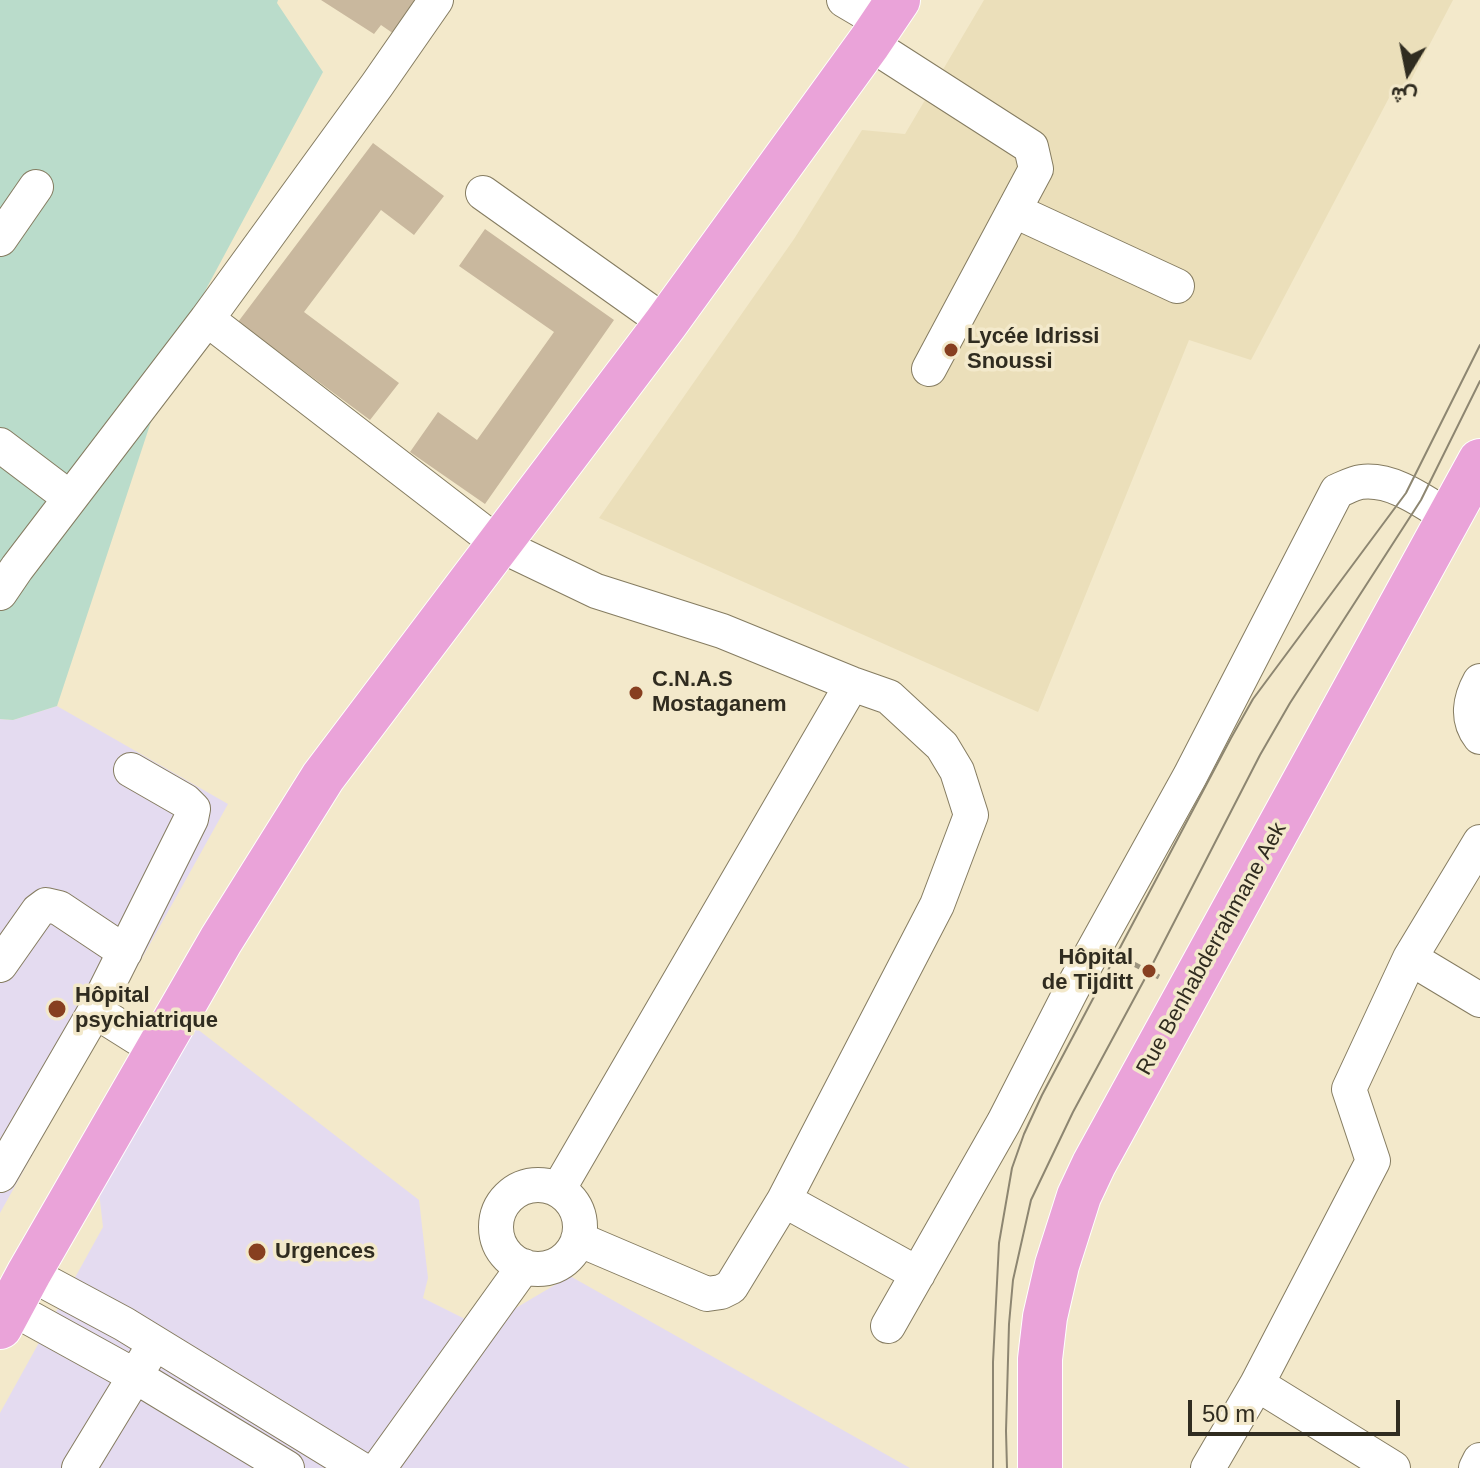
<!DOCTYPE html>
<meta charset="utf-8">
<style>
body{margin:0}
#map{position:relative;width:1480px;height:1468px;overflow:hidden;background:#f3e9cb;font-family:Helvetica,Vazirmatn,sans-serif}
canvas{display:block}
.north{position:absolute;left:1368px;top:32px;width:80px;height:80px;-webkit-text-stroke:6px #f3e9cb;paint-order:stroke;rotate:190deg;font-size:22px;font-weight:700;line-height:32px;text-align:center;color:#302c20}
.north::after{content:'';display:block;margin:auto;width:28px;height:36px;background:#302c20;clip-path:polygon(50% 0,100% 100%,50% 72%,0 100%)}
.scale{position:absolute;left:1188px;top:1400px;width:212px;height:36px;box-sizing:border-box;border:4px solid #302c20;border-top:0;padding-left:10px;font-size:24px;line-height:28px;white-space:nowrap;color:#302c20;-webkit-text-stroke:6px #f3e9cb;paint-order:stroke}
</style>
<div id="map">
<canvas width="1480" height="1468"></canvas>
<div class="north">ش</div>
<div class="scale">50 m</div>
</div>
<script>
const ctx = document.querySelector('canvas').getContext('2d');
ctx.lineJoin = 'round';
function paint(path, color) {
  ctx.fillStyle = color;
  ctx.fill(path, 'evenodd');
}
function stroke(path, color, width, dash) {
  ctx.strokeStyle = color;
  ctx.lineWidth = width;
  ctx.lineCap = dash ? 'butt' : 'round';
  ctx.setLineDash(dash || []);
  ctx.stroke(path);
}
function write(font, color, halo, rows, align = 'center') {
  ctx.font = font + ' Helvetica,sans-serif';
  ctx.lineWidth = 7;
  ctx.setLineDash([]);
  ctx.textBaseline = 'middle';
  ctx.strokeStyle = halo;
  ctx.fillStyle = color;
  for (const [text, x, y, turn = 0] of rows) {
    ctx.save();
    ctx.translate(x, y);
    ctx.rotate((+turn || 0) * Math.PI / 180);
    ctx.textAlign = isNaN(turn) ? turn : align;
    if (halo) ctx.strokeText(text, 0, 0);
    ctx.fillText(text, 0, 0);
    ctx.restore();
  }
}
paint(new Path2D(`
 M984,0H1453L1401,99L1391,94L1251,360L1189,340L1038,712L599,518L794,239L862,130L905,134Z`), '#ebdfba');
paint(new Path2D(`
 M57,706L228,804L0,1213V719L13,720Z
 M192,1025L419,1200L428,1278L423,1298L493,1333L504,1315L570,1276L910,1468H0V1413L103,1227L99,1192Z`), '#e4dbf0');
paint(new Path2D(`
 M0,0H278L277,3L323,72L177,343L57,706L13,720L0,719Z`), '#badccb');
paint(new Path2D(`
 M321,0H416L394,34L381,25L374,34Z
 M373,143L444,196L414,235L381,210L304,312L399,383L370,420L238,322Z
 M485,229L614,320L485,504L410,452L438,412L477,440L554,332L459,266Z`), '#c9b89e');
const minor = new Path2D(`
 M844,0L883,23
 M869,43L1031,147L1036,169L929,369
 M483,193L666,323
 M1015,211L1177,286
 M0,239L36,187
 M207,319L500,545L596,591L722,631L852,684L889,697L942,746L957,771L971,815L937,905L784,1200L731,1287L721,1292L707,1294L578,1239
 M0,445L70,498
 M0,593L17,568L207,319L377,85L436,0
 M1480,681C1470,699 1466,719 1480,737
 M1410,958L1480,842
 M0,965L38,911L46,905L59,908L125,952
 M95,1011L157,1050
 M0,1175L95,1011L191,819L193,809L185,801L131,770
 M496 1227a42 42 0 1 1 84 0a42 42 0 1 1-84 0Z
 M558,1190L852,684
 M784,1200L918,1274
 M29,1273L124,1324L359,1468
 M10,1307L135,1376L287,1468
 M888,1326L1004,1122L1072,989L1190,776L1337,491C1345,488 1353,483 1361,482C1393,478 1424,502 1450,518
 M1257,1384L1393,1468
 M79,1468L146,1358
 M379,1468L524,1266
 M1208,1468L1257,1384L1373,1161L1349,1089L1410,958L1480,1000
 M1476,1468L1480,1460`);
const major = new Path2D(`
 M0,1327L29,1273L221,940L323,777L666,323L869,43L898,0
 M1040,1468V1359L1045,1317L1057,1265L1079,1196L1094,1164L1480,461`);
stroke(minor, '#857c61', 36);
stroke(major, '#fff', 46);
stroke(new Path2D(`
 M1122,958L1159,977`), '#9b937e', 5, [8, 4]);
stroke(minor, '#fff', 34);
stroke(major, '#eaa3d9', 44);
stroke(new Path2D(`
 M993,1468V1362L999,1243L1012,1168L1024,1134L1042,1095L1231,738L1253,699L1406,493L1480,345
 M1007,1468L1006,1431L1009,1324L1013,1280L1031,1200L1073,1112L1149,971L1260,755L1290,703L1421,500L1480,381`), '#8d8671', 2);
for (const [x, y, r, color] of [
 [951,350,8,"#873f20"],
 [636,693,8,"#873f20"],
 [1149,971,8,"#873f20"],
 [57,1009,10,"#873f20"],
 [257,1252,10,"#873f20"]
]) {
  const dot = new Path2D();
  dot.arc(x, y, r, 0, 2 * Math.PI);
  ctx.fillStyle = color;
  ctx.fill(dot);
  stroke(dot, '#f3e9cb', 3);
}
write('bold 22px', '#302c20', '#f3e9cb', [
 ["Lycée Idrissi",967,337],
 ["Snoussi",967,362],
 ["C.N.A.S",652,680],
 ["Mostaganem",652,705],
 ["Hôpital",1133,958,"right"],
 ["de Tijditt",1133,983,"right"],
 ["Hôpital",75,996],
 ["psychiatrique",75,1021],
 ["Urgences",275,1252]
], 'left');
write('22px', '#302c20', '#f3e9cb', [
 ["Rue Benhabderrahmane Aek",1212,949,-61]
]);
</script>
